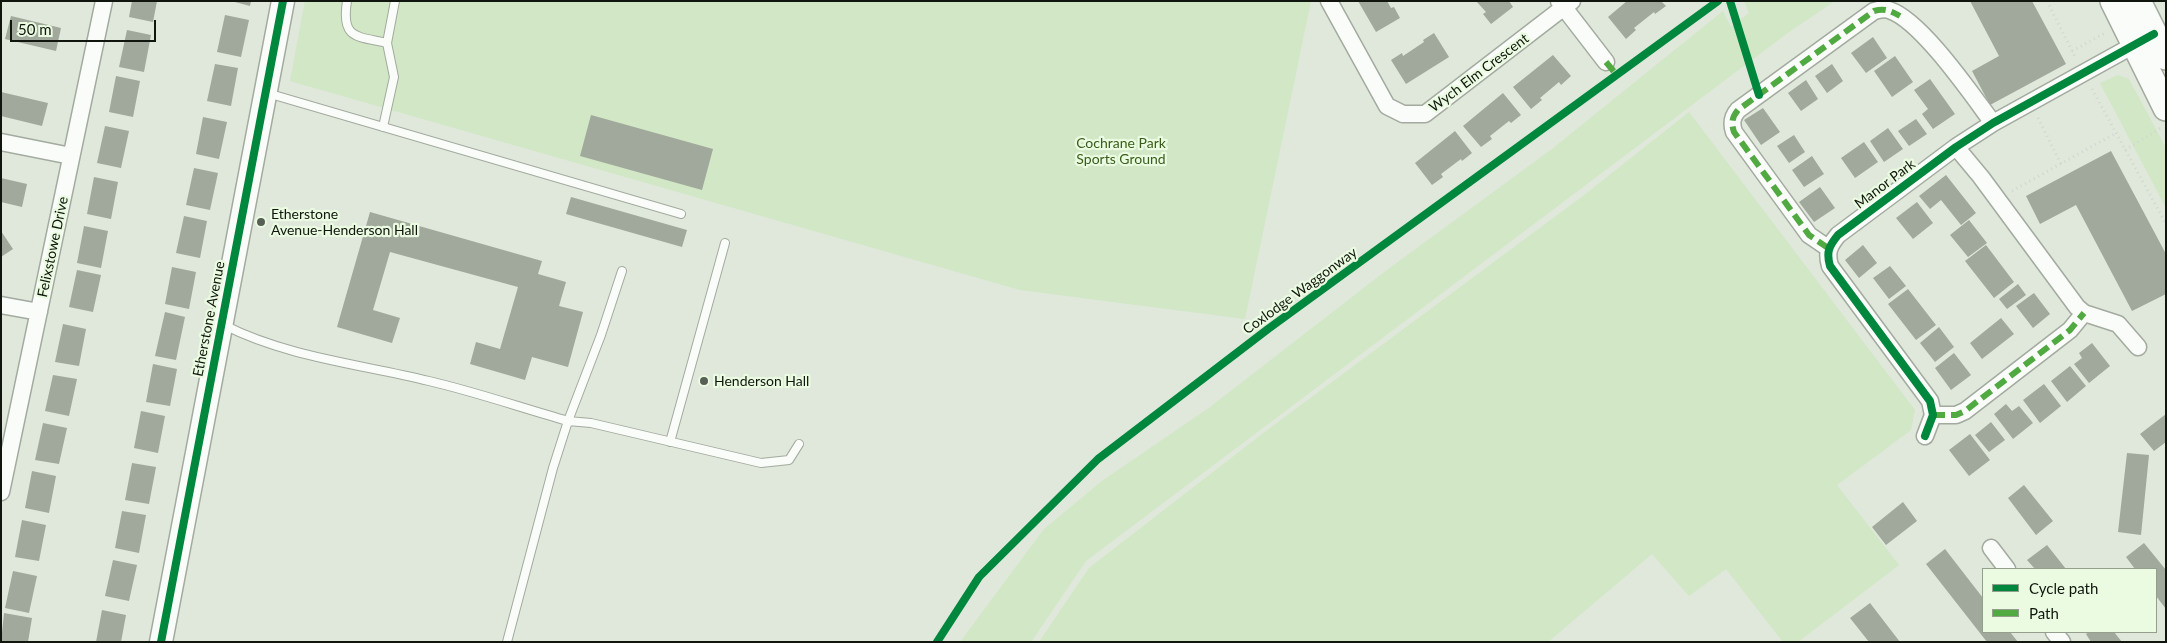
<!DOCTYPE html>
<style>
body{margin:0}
#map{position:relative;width:2167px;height:643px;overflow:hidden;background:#dfe8da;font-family:Lato,sans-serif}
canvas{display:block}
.frame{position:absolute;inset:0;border:2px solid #10160d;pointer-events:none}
.legend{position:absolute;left:1982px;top:568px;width:175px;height:65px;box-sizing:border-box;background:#eafbe1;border:1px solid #939f8c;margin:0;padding:6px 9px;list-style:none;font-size:15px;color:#10160d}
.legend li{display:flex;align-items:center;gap:10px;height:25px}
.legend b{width:25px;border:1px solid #939f8c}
.scale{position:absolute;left:10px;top:20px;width:146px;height:22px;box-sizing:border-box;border:2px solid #10160d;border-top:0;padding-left:6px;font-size:15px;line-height:18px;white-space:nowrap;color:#10160d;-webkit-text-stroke:4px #eafbe1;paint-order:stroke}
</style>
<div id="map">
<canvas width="2167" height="643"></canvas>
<div class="frame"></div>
<ul class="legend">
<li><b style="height:6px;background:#00873e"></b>Cycle path</li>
<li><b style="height:6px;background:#51a941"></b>Path</li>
</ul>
<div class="scale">50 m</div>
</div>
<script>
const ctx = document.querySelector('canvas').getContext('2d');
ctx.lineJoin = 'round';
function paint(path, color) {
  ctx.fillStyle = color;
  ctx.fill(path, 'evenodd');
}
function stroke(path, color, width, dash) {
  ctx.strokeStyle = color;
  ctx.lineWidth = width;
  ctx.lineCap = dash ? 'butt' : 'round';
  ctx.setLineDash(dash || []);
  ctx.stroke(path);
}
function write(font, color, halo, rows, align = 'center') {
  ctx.font = font + ' Lato,sans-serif';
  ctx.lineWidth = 4.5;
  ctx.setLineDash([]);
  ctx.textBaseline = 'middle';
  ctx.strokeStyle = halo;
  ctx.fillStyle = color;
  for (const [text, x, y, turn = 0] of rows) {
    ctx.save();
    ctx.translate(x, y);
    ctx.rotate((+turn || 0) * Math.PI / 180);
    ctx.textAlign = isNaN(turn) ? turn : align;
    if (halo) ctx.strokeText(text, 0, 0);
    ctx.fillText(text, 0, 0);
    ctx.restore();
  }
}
paint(new Path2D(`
 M305,1H1311L1245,319L1020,290L290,81Z
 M1744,1H1835L1789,32L1086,561L1031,642H960L1044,529L1102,481L1210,407L1387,270L1552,149L1723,11L1731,27L1749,13Z
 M2118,75L2129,79L2166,148V208L2100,83Z
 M1689,112L1915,410L1911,430L1837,485L1899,565L1798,642H1783L1726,569L1689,596L1652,554L1548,642H1039L1089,568L1266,431L1583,196Z`), '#d1e7c5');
paint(new Path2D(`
 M132,1H157L153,22L129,17Z
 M231,1H251L250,6Z
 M1358,1H1387L1391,8L1394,7L1400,18L1376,32Z
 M1476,1H1509L1513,7L1491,24L1483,14L1486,12Z
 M1627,1H1661L1666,6L1655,14L1654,12L1634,28L1636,30L1626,39L1608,17Z
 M1970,1H2032L2066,64L1990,105L1972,71L1999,56Z
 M225,15L249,20L241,57L217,52Z
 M11,16L61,28L56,51L5,39Z
 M127,30L151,35L144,72L119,67Z
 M1434,33L1449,57L1406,84L1391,60L1402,53L1403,56L1424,42L1423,40Z
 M1873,37L1887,58L1866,73L1851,53Z
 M1553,55L1571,76L1561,85L1559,82L1540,98L1542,100L1531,109L1513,87Z
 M1895,56L1913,82L1892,97L1874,71Z
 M215,64L238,68L231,106L207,101Z
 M1832,64L1843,81L1827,93L1815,76Z
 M116,76L140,81L133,117L109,112Z
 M1930,79L1955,114L1933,129L1922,114L1928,109L1914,90Z
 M1806,80L1818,99L1801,111L1788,93Z
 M1,92L48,103L42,126L1,116Z
 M1503,93L1521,115L1511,123L1509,121L1490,136L1492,139L1481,147L1463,126Z
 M1763,108L1780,132L1761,145L1744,120Z
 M591,115L713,149L702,190L580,156Z
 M203,117L227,122L219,159L196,154Z
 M1916,119L1927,134L1909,146L1898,131Z
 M105,126L129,131L121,168L97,163Z
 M1888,128L1903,149L1884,162L1870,141Z
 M1455,131L1472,153L1462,161L1461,159L1441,174L1443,177L1432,185L1415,163Z
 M1794,135L1805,152L1789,163L1777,146Z
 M1864,142L1878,162L1855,178L1841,158Z
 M2111,151L2166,254V294L2132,311L2076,205L2040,224L2026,196Z
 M1812,156L1824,174L1804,187L1792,170Z
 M194,168L218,173L210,210L186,205Z
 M1946,175L1976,213L1961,225L1941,200L1930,209L1919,196Z
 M94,177L118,182L111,219L87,214Z
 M1,178L27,184L22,207L1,202Z
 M1820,187L1835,208L1814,222L1799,202Z
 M571,197L687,230L682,247L566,214Z
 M1917,202L1933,223L1913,239L1896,218Z
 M370,212L542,261L538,274L566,282L559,306L583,312L568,367L532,357L525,380L470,364L476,342L500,349L518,287L390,252L373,310L400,318L392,343L337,327Z
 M184,216L207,221L200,258L176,253Z
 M1969,220L1987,243L1968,257L1950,235Z
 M84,226L108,231L101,268L77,263Z
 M1,231L13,249L1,257Z
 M1863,245L1877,263L1859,278L1845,260Z
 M1986,245L2014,282L1994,298L1965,261Z
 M1890,266L1906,286L1889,299L1873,278Z
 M172,267L196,272L189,309L165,304Z
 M77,270L101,275L93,312L69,307Z
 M2018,284L2026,295L2007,309L1999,299Z
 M1908,289L1936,325L1916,340L1888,304Z
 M2034,293L2050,314L2033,328L2016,306Z
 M165,312L185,317L176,360L155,356Z
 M2001,318L2014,334L1982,359L1970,343Z
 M63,324L86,329L79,366L55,362Z
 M1939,327L1954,347L1935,362L1920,343Z
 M2092,343L2110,366L2089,383L2074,364L2082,358L2079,353Z
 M1954,353L1971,375L1951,390L1935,368Z
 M153,364L177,369L170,406L146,402Z
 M2070,366L2086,386L2067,402L2051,381Z
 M53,375L77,379L69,416L45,411Z
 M2044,384L2061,406L2040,423L2023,400Z
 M2006,404L2012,411L2019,406L2033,423L2013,439L1994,414Z
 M141,411L165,416L158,453L134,448Z
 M2166,414V442L2154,451L2140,434Z
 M1991,422L2005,440L1989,452L1975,435Z
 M43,423L67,428L59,464L35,460Z
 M1970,434L1990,460L1969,476L1949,450Z
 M2127,453L2149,455L2141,535L2118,532Z
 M132,463L156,467L149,504L125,500Z
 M32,471L56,476L49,513L25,508Z
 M2024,485L2053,521L2036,535L2008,498Z
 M1903,502L1917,521L1886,545L1872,527Z
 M122,511L146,515L139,553L115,548Z
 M22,520L46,525L39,561L15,557Z
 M2144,543L2166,570V609L2156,596V569H2135L2126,557Z
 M2047,545L2066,569H2035L2027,560Z
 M1945,549L1983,598V632H2010L2018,642H1987L1926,564Z
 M113,560L137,565L129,601L105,596Z
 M13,571L37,576L29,613L5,608Z
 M1870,603L1900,642H1869L1850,618Z
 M102,610L126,615L121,642H96Z
 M4,613L32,618L28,642H1Z
 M2089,632H2114L2122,642H2091L2086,634Z`), '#a1a89c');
const lane = new Path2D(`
 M347,1C341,39 356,36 387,43
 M267,93L681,214
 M383,127L394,77L387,43L395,1
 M224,325C287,357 360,364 429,381C476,392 522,408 568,421L601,335L622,271
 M670,442L725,243
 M507,642L553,468L568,421L591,423L761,463L789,460L799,444`);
const street = new Path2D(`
 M1329,1L1387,106L1403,114H1425L1572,1
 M1559,1L1606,62
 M1,142L71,156
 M1956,147L1981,177L2077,307L2084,313L2118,324L2138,347
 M1828,248L1809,235L1734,132C1731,123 1732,117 1738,110L1874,11C1879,10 1883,8 1889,10C1921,20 1972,95 1993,123
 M1,305L39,312
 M1933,415H1956L1965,411L2070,330L2084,313
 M1925,436L1933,415L1930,401L1830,266C1826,252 1829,246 1838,235L1956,147L1993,123L2143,40
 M1,492L104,1
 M1991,548L2007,569
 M2054,632L2062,642`);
const secondary = new Path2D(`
 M161,642L283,1`);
const primary = new Path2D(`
 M2113,1L2166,108
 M2138,1L2166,57`);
stroke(lane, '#a3aa9f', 10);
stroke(street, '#a3aa9f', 19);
stroke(secondary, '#a3aa9f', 25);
stroke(primary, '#a3aa9f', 28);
stroke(new Path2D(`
 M2047,1L2076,59
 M2072,51L2105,33
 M2092,89L2166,224
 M2038,118L2061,164
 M2125,150L2161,128
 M2012,191L2116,133`), '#d2d5d1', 3, [1, 4]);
stroke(lane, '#fafcf9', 8);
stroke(street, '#fafcf9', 16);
stroke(secondary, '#fafcf9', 22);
stroke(primary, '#fafcf9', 25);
stroke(new Path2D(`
 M1606,62L1616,74
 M1828,248L1809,235L1734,132C1731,123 1732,117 1738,110L1874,11C1885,8 1891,11 1900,16
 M1933,415H1956L1965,411L2070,330L2084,313`), '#51a941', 6, [12, 6]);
stroke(new Path2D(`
 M1730,1L1759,95
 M1925,436L1933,415L1930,401L1830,266C1826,252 1829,246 1838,235L1956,147L1993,123L2154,34
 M161,642L283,1
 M937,642L979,577L1098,459L1268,329L1718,1`), '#00873e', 8);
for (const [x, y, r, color] of [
 [261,222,5,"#586055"],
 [704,381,5,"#586055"]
]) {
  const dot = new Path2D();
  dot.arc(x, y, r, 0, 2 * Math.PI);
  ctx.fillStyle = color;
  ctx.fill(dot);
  stroke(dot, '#eafbe1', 2);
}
write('14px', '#10160d', '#eafbe1', [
 ["Wych Elm Crescent",1479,73,-37],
 ["Manor Park",1885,184,-37],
 ["Felixstowe Drive",53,247,-78],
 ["Coxlodge Waggonway",1300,291,-36],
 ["Etherstone Avenue",209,319,-79]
]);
write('14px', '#385d1a', '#eafbe1', [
 ["Cochrane Park",1121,143],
 ["Sports Ground",1121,159]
]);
write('14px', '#10160d', '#eafbe1', [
 ["Etherstone",271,214],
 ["Avenue-Henderson Hall",271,230],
 ["Henderson Hall",714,381]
], 'left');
</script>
